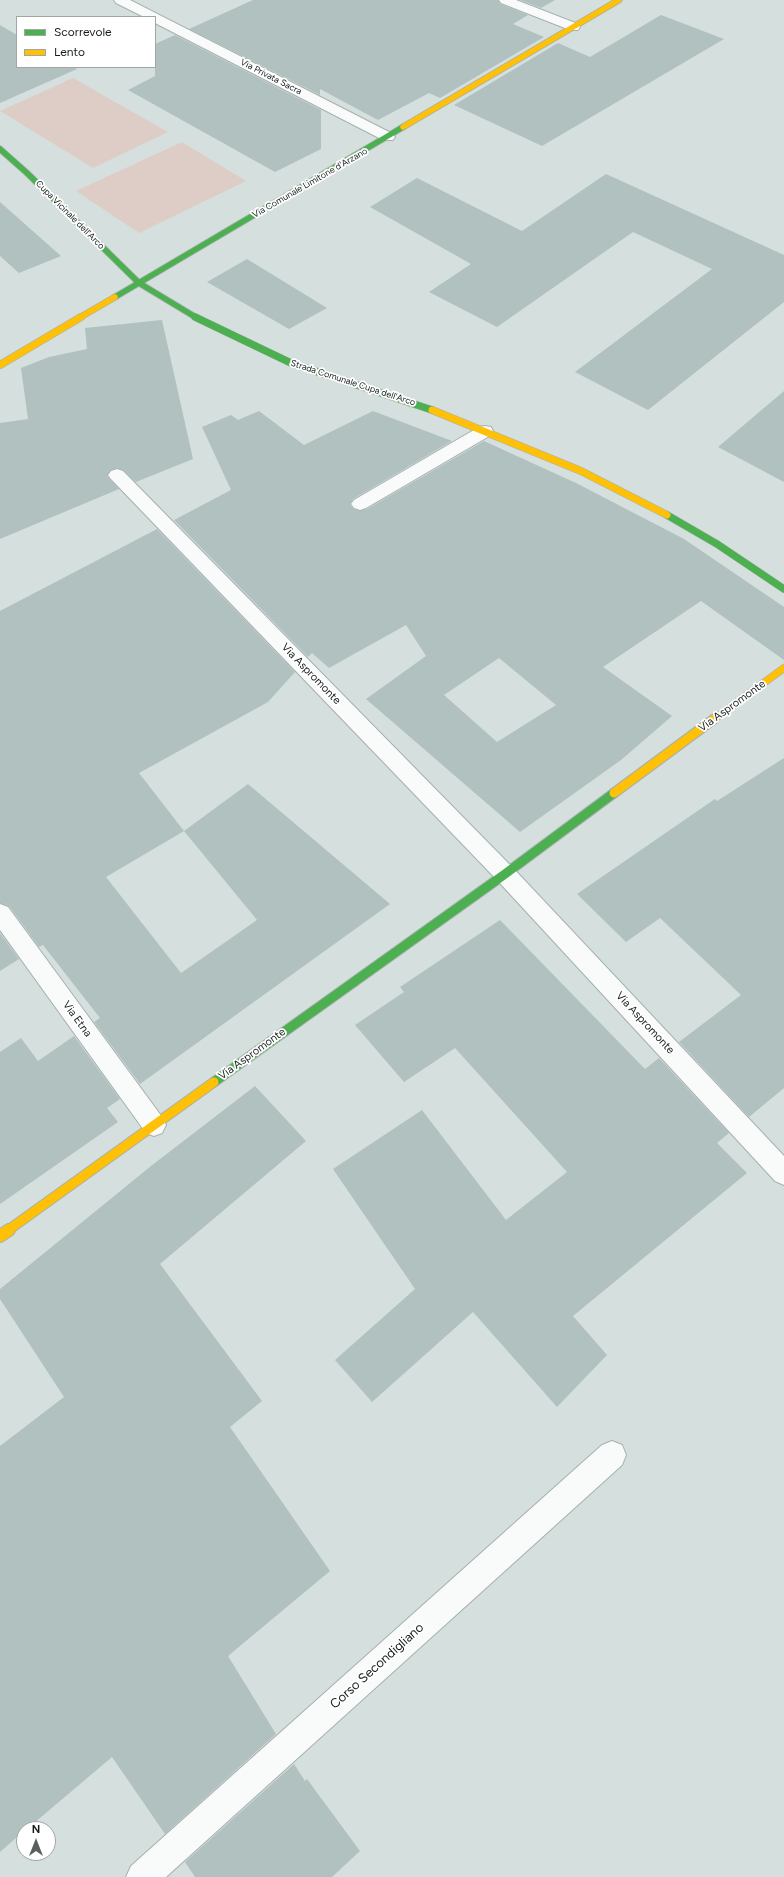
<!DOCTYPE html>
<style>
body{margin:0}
#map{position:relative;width:784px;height:1877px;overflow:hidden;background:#d4dfde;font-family:Figtree,sans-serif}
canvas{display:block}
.legend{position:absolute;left:16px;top:16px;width:140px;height:52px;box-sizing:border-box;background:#fff;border:1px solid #a1a5a4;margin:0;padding:5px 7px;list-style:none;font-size:12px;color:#151d1c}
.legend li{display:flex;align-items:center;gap:8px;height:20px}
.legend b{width:20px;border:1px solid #a1a5a4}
.north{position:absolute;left:16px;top:1821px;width:40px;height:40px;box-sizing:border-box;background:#fff;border:1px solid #a1a5a4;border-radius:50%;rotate:0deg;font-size:11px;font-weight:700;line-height:16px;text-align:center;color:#151d1c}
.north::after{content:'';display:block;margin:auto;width:14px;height:18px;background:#586160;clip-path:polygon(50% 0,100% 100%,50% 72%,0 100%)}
</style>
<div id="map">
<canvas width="784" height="1877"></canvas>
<ul class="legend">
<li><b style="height:5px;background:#4caf50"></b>Scorrevole</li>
<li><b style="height:5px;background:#ffc107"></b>Lento</li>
</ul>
<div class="north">N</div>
</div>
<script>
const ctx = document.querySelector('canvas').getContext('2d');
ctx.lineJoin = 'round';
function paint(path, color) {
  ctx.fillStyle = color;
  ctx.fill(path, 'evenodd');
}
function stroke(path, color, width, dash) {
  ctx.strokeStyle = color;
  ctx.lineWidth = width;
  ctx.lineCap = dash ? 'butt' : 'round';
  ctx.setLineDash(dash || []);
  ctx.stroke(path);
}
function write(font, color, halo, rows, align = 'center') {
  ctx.font = font + ' Figtree,sans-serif';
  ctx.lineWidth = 3.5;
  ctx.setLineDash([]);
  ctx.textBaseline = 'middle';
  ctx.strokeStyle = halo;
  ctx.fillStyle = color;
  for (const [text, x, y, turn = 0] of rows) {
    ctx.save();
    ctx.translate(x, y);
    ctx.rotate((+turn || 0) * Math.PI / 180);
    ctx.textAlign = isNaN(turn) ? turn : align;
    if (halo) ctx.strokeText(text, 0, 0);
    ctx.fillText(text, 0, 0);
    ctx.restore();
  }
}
paint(new Path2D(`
 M73,78L168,132L93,168L0,111Z
 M182,142L246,181L139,233L76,191Z`), '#decdc7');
paint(new Path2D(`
 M253,0H498L500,4L528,15L513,24L544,37L440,98L429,93L378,120L320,89V95L189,29Z
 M520,0H555L541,8Z
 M661,15L724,39L542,146L454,105L558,43L590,57Z
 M0,25L17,35V67H74L77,69L0,103Z
 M175,35L321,110V149L275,172L128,90L155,76V44Z
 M606,174L784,255V302L648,410L575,372L712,269L633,232L497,327L429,292L471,264L370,207L417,178L522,231Z
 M0,202L61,256L19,273L0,256Z
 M247,259L327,308L289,329L207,282Z
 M162,320L193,459L136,482L123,470L117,468L111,470L107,476L119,489L0,539V423L28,419L21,368L49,357L87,349L85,328Z
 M784,391V482L718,447Z
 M259,411L304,445L373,411L452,441L353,499L350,505L354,509L360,511L367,509L484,441L576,483L684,539L784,607V660L701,601L603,667L672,716L621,760L520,832L366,699L426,656L406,625L329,668L312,653L308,657L174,520L231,490L202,427L231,415L238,420ZM499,658L556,705L497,742L444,695Z
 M157,529L295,672L268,702L139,773L184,831L248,784L390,904L140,1084L94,1022L100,1018L43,945L39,947L9,906L0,903V611ZM184,831L257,920L181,973L106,877Z
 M784,758V1088L749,1117L679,1042L741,995L660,918L626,942L577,894L715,799L717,801Z
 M500,920L645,1069L659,1058L729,1133L717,1143L747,1173L573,1316L607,1355L557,1407L473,1312L372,1402L335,1360L415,1289L333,1169L422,1110L506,1220L567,1172L455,1048L404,1082L355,1025L404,992L400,987Z
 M0,933L19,959L0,971Z
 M74,1036L120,1099L107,1108L118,1122L0,1204V1052L21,1038L38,1061Z
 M255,1086L306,1141L160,1264L262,1401L230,1427L330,1571L228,1656L276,1734L165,1834L112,1757L27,1829H24V1831L0,1852V1446L64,1397L0,1299V1289L151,1166Z
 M294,1764L305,1781L307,1779L360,1851L332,1877H195L185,1862Z`), '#b1c1c0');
const lane = new Path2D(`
 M485,426L491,427L493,431L491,435L366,508L360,510L354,508L351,504L354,500L479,427Z
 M117,469L123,471L513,868L784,1156V1185L775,1181L497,880L111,479L108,475L111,471Z
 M612,1441L622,1445L626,1455L622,1465L166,1877H126L131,1866L602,1445Z`);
const street = new Path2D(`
 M114,0H130L393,134L395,137L393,140H383L155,23V17H144L116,3Z
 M499,0H516L578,24L580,27L578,30H570L501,3Z
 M0,904L8,907L162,1117L166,1125L162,1133L154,1136L146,1133L0,930Z`);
const fastFar2 = new Path2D(`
 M0,149L27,173L139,283L197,318
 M115,297L403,127`);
const fastFar1 = new Path2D(`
 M195,317L291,363L432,410
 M667,515L717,544L784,589`);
const fast = new Path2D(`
 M214,1082L505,874L614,793`);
const slowFar3 = new Path2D(`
 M403,127L619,0
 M79,318L115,297`);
const slowFar2 = new Path2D(`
 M0,365L81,317
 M432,410L581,471L667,515
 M713,720L784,668`);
const slowFar1 = new Path2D(`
 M614,793L714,719
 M7,1231L214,1082`);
const slow = new Path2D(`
 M0,1236L9,1230`);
stroke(lane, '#a7b0af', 2);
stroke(street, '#a7b0af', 2);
stroke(fastFar2, '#a7b0af', 7);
stroke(fastFar1, '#a7b0af', 8);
stroke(fast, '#a7b0af', 11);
stroke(slowFar3, '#a7b0af', 7);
stroke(slowFar2, '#a7b0af', 8);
stroke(slowFar1, '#a7b0af', 11);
stroke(slow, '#a7b0af', 14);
paint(lane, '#f9fafa');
paint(street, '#f9fafa');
stroke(fastFar2, '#4caf50', 5.5);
stroke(fastFar1, '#4caf50', 7);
stroke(fast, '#4caf50', 9);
stroke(slowFar3, '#ffc107', 5.5);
stroke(slowFar2, '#ffc107', 7);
stroke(slowFar1, '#ffc107', 9);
stroke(slow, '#ffc107', 12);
write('9px', '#151d1c', '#fff', [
 ["Via Privata Sacra",271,77,27],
 ["Via Comunale Limitone d'Arzano",310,183,-30],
 ["Cupa Vicinale dell'Arco",70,215,45],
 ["Strada Comunale Cupa dell'Arco",353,383,18]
]);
write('11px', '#151d1c', '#fff', [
 ["Via Aspromonte",311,674,46],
 ["Via Aspromonte",732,706,-36],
 ["Via Etna",77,1019,54],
 ["Via Aspromonte",645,1023,47],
 ["Via Aspromonte",252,1054,-36]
]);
write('13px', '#151d1c', '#fff', [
 ["Corso Secondigliano",377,1666,-42]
]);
</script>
